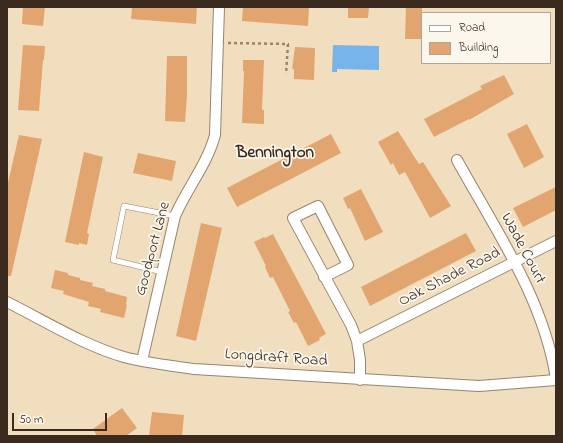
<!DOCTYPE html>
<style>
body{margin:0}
#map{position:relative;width:563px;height:443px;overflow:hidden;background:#f0debe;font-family:"Indie Flower",sans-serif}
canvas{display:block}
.frame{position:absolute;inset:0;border:8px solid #3b2a1e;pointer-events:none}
.legend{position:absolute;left:421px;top:12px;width:130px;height:52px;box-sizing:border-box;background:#fbf7ec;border:1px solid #aea59a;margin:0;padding:5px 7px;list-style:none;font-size:12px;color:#3b2a1e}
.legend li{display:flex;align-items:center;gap:8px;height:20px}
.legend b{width:20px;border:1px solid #aea59a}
.scale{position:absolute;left:12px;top:413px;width:95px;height:18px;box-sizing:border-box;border:2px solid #3b2a1e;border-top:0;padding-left:5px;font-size:12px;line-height:14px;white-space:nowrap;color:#3b2a1e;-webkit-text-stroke:3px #fbf7ec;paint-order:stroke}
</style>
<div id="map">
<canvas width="563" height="443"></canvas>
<div class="frame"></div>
<ul class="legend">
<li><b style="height:5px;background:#fff"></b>Road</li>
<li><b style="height:11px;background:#e2a56f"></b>Building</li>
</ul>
<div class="scale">50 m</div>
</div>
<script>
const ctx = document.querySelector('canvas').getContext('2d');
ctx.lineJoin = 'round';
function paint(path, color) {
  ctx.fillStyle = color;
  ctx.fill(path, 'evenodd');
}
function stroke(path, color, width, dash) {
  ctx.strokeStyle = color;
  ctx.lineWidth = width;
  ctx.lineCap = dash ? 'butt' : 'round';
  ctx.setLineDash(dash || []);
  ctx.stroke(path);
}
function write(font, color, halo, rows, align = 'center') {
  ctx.font = font + ' "Indie Flower",sans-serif';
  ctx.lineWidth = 3.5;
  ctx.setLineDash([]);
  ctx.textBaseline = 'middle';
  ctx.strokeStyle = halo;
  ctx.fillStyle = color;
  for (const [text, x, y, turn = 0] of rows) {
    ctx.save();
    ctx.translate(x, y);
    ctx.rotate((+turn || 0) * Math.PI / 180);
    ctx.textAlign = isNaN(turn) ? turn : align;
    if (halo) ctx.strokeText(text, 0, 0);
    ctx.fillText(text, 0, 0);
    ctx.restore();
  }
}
paint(new Path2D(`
 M333,45L379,46V70L337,69V72H332Z`), '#77b4ea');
paint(new Path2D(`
 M23,7H45L43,26L22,24Z
 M132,7H197L196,24L131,19Z
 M243,7H309L308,26L242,21Z
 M348,7H369L368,18H348Z
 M406,7H422V39H405Z
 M23,45L45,46L44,60H43L39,111L18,110Z
 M295,47L315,48L314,80L294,79V69H292Z
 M167,56H187V96L185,122L165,121Z
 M243,60H264L262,110H264V124L242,123L244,71H243Z
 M504,75L514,94L469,120V119L434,137L424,119L482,89L480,86Z
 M527,124L544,157L524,168L507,134Z
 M398,131L419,164L423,162L451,206L430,218L405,172L399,175L393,163L391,165L378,142Z
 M331,134L341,153L237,207L227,188Z
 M19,135L42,139L11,276H7V187Z
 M84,152L103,157L87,233L89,234L87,245L79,243V245L65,242Z
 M138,153L176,161L172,181L133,173Z
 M556,187V210L523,227L513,208Z
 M361,189L383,232L365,241L350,208L348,209L343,198Z
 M201,223L222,228L196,341L176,336Z
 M466,233L476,251L370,306L361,287Z
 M273,234L326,334L319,338L320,340L308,346L296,322L294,323L288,312L290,311L273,277L270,278L265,267L266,266L254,242L264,237L265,238Z
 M55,270L68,273V275L80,278V280L93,283L92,286L105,289V291L127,297L126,304L127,305L124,318L100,312L101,309L88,306L89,302L63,294L64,291L51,288Z
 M122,408L137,428L126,436H97L93,429Z
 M152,412L184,415L182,436H149Z`), '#e2a56f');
const lane = new Path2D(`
 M162,272L113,260L124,206L175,216`);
const street = new Path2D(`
 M457,160C495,229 544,299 556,379
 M324,277L348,265L318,206L293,218L351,325L357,341L360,360V380
 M7,302C45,321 83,345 124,357C147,363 171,366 194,369L479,386L556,380
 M357,341L556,241
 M142,361L175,216C187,188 207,165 215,135L219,7`);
stroke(lane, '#96846e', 6);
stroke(street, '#96846e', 12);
stroke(new Path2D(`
 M228,43L288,44L286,74`), '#96846e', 2.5, [3, 3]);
stroke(lane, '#fff', 5);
stroke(street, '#fff', 10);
write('16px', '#3b2a1e', '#fbf7ec', [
 ["Goodport Lane",154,249,-75],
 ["Wade Court",522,249,62],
 ["Oak Shade Road",450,278,-27],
 ["Longdraft Road",276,359,4]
]);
write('bold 17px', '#3b2a1e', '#fbf7ec', [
 ["Bennington",275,154]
]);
</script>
